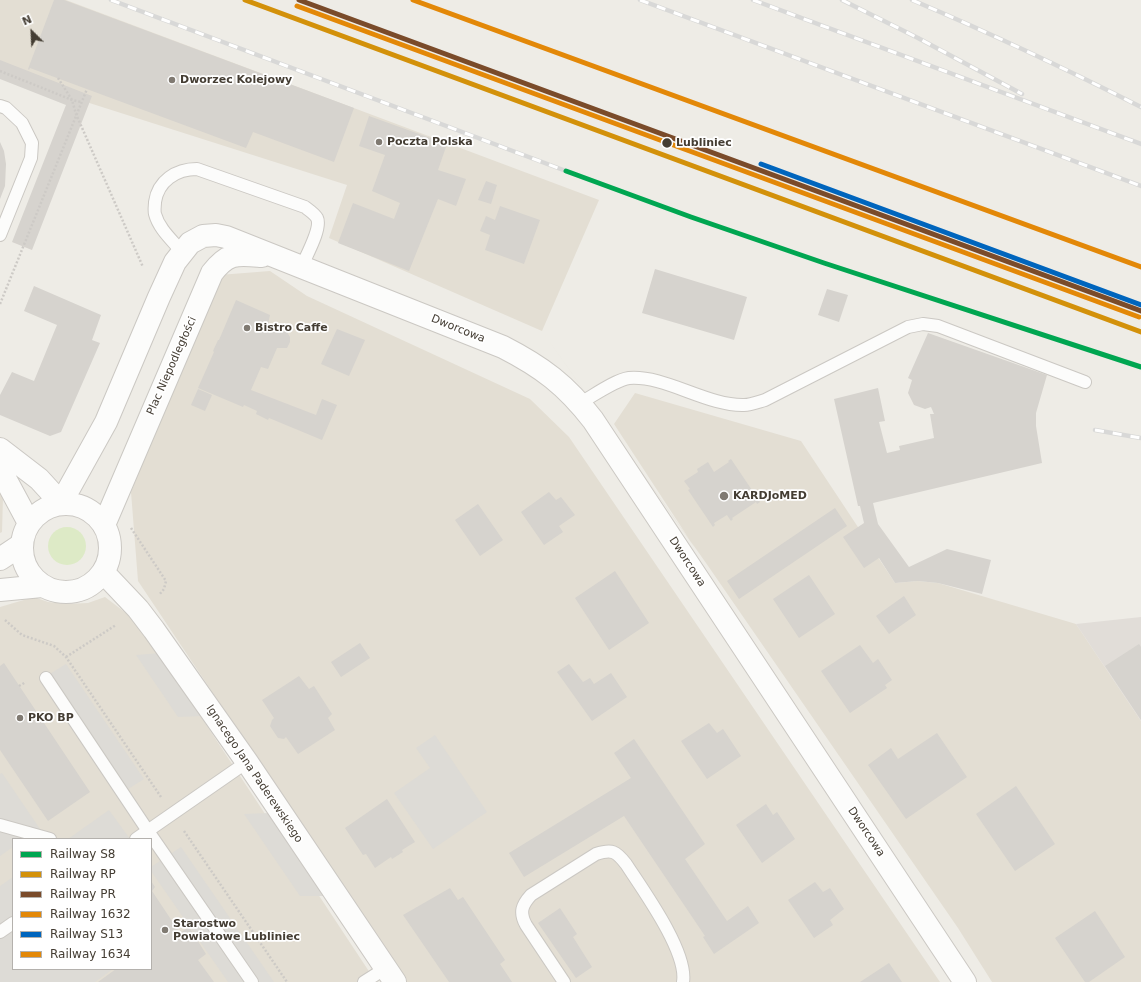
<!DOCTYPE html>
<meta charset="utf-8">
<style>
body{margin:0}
#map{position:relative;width:1141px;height:982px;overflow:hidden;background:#eeece6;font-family:"DejaVu Sans",sans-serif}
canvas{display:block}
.legend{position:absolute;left:12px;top:838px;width:140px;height:132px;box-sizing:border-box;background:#fff;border:1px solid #b4b1ad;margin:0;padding:5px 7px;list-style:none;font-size:12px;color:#443d33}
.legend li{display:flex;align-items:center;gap:8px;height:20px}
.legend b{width:20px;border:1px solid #b4b1ad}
.north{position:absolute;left:12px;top:12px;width:40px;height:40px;-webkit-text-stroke:3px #fff;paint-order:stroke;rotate:336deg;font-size:11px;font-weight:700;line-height:16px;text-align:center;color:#443d33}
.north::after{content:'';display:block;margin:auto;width:14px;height:18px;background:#443d33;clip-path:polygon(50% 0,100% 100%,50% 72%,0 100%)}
</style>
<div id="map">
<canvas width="1141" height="982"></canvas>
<ul class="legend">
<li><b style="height:5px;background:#00a651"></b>Railway S8</li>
<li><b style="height:5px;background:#d3910a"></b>Railway RP</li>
<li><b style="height:5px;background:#7a4b2a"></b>Railway PR</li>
<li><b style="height:5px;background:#e38808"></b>Railway 1632</li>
<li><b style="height:5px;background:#0065bd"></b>Railway S13</li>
<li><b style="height:5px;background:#e38808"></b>Railway 1634</li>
</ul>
<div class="north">N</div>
</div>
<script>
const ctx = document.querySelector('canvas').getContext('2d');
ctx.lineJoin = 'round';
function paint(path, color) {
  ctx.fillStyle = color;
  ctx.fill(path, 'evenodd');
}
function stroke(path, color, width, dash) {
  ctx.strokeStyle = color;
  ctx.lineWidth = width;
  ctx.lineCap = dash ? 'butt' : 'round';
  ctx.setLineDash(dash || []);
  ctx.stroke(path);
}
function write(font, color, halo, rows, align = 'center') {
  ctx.font = font + ' "DejaVu Sans",sans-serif';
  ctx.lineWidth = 3.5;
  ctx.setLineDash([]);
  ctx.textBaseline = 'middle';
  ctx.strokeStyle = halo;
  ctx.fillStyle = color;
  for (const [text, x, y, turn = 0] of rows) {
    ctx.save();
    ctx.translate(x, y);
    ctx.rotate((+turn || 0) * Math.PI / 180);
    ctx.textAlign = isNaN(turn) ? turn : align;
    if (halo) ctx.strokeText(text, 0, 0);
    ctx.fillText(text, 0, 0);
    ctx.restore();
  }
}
paint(new Path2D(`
 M0,0H66L599,200L542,331L695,548L614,424L635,393L801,441L895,583L918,581L938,583L1076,624L1141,721V982H992L958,928L706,563L542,331L329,238L347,185L80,100L0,67Z
 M270,271L307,296L530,399L569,437L940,982H406L138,581L131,492L219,275Z
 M0,493L3,497L2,532L0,533Z
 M34,597L48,602L65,604L88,603L105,597L139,623L376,982H0V607ZM13,839H151V969H13Z`), '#e3ded3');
paint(new Path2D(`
 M1141,617V721L1076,624Z`), '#e1ddd8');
paint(new Path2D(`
 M48 546a19 19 0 1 1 38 0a19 19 0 1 1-38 0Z`), '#ddeac6');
paint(new Path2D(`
 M161,653L203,716L178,717L136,655Z
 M66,664L144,779L125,791L48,675Z
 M435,735L487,812L433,849L394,793L430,768L416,748Z
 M2,773L40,829L25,839H13V847L0,856V774Z
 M109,810L130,839H68Z
 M269,813L326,896H300L244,814Z
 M181,847L274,982H228L151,871V867Z
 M13,877V969H113L95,982H0V886Z`), '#dddbd6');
paint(new Path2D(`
 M54,0H64L354,108L334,162L253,132L246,148L30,68L29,70L28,69Z
 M0,60L92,96L32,250L12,242L66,105L0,79Z
 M369,116L447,144L438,170L466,179L456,206L438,199L409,271L338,243L353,203L394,219L400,203L372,191L385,155L359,146Z
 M0,142L4,151L6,164L5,186L0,199Z
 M486,181L497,185L491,204L478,200Z
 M500,206L540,220L524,264L485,250L490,235L480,231L486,216L495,220Z
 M655,269L747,297L734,340L642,313Z
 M34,286L101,315L92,340L100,343L61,432L50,436L0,415V395L12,372L34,381L57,325L24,311Z
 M827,289L848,295L839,322L818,315Z
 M236,300L270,315L268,324L287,332L290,337V342L287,348H277L268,369L261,367L251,390L316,415L322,399L337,405L322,440L269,418L268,420L256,414L257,411L244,405L243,407L198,388L214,352L213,351L218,340H219Z
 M337,329L365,340L349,376L321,364Z
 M928,333L1047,375L1036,413V426L1042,463L873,503L878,524L909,567L947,549L991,560L982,594L938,583L918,581L895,583L879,558L864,568L843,537L864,523L860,506H858L834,399L878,388L885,421L879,422L887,453L900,450L899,446L934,438L930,414H934L931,407L925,409L914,405L908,393L912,380L908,378Z
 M198,389L212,395L205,411L191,405Z
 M731,459L760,502L757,504L756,502L732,518L733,519L731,521L727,515L714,523L715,525L713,527L688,490L690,489L684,481L698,472L697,469L708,462L714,472L729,462L728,461Z
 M549,492L556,500L561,497L575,515L559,526L563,532L544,545L521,512Z
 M478,504L503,540L480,556L455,520Z
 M835,508L847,526L739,599L727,581Z
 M615,571L649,623L609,650L575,598Z
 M809,575L835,614L799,638L773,599Z
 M904,596L916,615L889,634L876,616Z
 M360,643L370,658L341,677L331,662Z
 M1139,644L1141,647V720L1105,666Z
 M860,645L873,663L878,659L892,680L885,685L887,688L850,713L821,671Z
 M4,663L90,792L48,821L0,750V666Z
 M569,664L583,682L590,678L594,684L611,673L627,697L592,721L557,672Z
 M299,676L309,689L314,686L332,714L328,718L335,730L298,754L286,737L284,739L278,738L270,726L272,720L274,718L262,700Z
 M709,723L717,733L723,729L741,756L707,779L681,741Z
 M937,733L967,777L906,819L868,765L891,748L898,759Z
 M634,739L705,844L685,859L727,921L748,906L759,923L714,954L703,937L705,936L624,816L524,877L509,853L631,778L614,753Z
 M1016,786L1055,844L1015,871L976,814Z
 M387,799L415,842L402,850L403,852L392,859L391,857L375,868L366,854L363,855L345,828Z
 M766,804L773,815L777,812L795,839L762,863L736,825Z
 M151,881L155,887L152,891L180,933L189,927L206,954L198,960L214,982H98L116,969H151Z
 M815,882L823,892L830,888L844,909L830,920L833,925L814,938L788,900Z
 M450,888L458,900L463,897L505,960L500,964L512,982H449L403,915Z
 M560,908L577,934L573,937L592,967L576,978L538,923Z
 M1095,911L1125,957L1089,982H1085L1055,938Z
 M889,963L902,982H860Z`), '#d6d3ce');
const service = new Path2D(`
 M0,106L6,108L22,123L32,143L31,158L0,235
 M182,252C172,240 159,229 155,214C154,210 155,206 155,202C158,181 176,169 197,169L305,207C309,210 315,214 317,218C322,228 306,256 302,266
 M580,403C593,396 615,380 629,378C665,375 707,406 744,405C751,405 758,402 765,400L908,327L923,324L938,326L1085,382
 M46,678L148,831L252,982
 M0,825L50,839
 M136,839L247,762
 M0,932L13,923
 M364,982L386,968
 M564,982L526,925C519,912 522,905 531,895L596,854C612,849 616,851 626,864C643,890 688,952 683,982`);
const minor = new Path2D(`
 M61,503L106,422L159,297L175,262L190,243L203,236L216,235L226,237L503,347C542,367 566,385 593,420L965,982
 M104,525L212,273C228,252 237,254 262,256
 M0,559L21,545
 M0,590L42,586`);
const tertiary = new Path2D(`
 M0,449L39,479L61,503
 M0,469L29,523
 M22 548a44 44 0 1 1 88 0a44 44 0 1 1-88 0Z
 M103,572L138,609L154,630L247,762L395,982`);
stroke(service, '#cbc8c3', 14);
stroke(minor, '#cbc8c3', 24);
stroke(tertiary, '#cbc8c3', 24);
stroke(new Path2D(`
 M0,71L72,100L81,102
 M58,78L72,100L76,114L143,267
 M0,304L87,89
 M131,528L166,581L164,589L159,595
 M5,620L22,635L54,646L66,657L161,797
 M66,657L116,625
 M19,686L26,682
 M184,831L287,982`), '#cdcac6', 2.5, [2, 2]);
stroke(service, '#fcfcfb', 12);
stroke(minor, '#fcfcfb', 22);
stroke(tertiary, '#fcfcfb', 22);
const rail = new Path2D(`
 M111,0L566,171
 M640,0L1141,186
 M753,0L1141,144
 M842,0L918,38L1022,94
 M912,0C990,33 1066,69 1141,107
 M1095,430L1141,438`);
stroke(rail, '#d8d8d7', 4.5);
stroke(rail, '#fff', 3, [9]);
stroke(new Path2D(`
 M566,171L691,217L824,263L1141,367`), '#00a651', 5);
stroke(new Path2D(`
 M245,0L1141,332`), '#d3910a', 5);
stroke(new Path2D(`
 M299,0L1141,311`), '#7a4b2a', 5);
stroke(new Path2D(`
 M297,6L1139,317`), '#e38808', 5);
stroke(new Path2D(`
 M761,164L1141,305`), '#0065bd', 5);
stroke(new Path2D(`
 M413,0L1141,267`), '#e38808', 5);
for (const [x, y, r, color] of [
 [172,80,4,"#807a72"],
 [379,142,4,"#807a72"],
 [667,143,5.5,"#443d33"],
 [247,328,4,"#807a72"],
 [724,496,5,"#807a72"],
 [20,718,4,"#807a72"],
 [165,930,4,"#807a72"]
]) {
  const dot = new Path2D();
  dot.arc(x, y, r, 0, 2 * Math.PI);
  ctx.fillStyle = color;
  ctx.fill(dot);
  stroke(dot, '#fff', 1.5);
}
write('bold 11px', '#443d33', '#fff', [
 ["Dworzec Kolejowy",180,80],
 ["Poczta Polska",387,142],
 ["Bistro Caffe",255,328],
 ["KARDJoMED",733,496],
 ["PKO BP",28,718],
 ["Starostwo",173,924],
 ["Powiatowe Lubliniec",173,937]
], 'left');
write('bold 11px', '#443d33', '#fff', [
 ["Lubliniec",676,143]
], 'left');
write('11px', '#443d33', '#fff', [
 ["Dworcowa",458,329,22],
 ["Plac Niepodległości",172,366,-66],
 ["Dworcowa",687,562,57],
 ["Ignacego Jana Paderewskiego",254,774,56],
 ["Dworcowa",866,832,56]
]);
</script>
